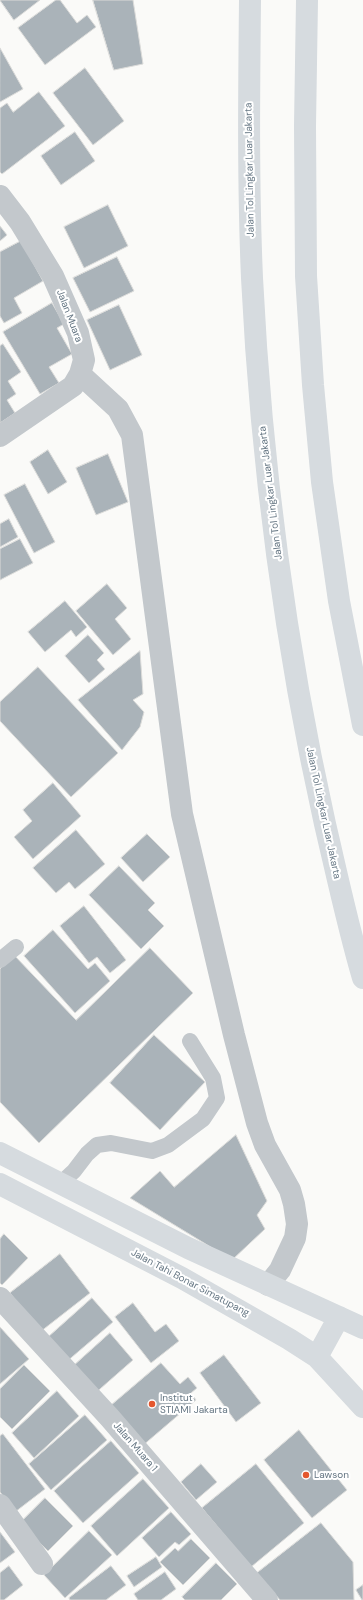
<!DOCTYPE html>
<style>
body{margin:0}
canvas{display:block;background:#fafaf8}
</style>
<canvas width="363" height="1600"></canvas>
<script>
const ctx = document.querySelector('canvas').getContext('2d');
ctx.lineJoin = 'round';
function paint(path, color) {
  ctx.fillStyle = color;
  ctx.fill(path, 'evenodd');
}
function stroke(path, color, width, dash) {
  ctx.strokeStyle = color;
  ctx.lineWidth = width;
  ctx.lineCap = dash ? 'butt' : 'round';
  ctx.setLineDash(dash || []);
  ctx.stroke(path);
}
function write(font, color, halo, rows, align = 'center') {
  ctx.font = font + ' "DM Sans",sans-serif';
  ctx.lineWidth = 4;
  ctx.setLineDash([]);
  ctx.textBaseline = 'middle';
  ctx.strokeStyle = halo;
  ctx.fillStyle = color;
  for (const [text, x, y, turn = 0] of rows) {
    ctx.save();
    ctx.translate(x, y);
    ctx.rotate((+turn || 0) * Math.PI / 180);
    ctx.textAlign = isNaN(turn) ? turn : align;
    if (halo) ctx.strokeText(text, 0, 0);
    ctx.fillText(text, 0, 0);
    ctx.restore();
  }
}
const building = new Path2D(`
 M0,0H40L14,20Z
 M56,0H60L77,23L87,15L96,27L45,65L18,28Z
 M93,0H133L143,64L114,70Z
 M0,48L23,89L0,102Z
 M85,68L124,121L93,145L53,93Z
 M39,92L65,126L2,174L0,172V108L7,103L13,112Z
 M75,132L95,161L61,185L41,156Z
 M108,205L128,246L84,268L64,227Z
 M0,226L7,235L0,241Z
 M21,241L43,281L14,298L22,313L4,323L0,316V252Z
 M117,257L134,291L90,312L73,278Z
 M52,303L64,324L57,328L72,354L49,367L59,383L40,394L3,332Z
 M119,305L142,355L110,370L87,320Z
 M3,344L21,372L8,381L16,394L7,400L15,413L0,423V346Z
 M48,450L67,482L48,494L30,462Z
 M108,454L128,502L96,515L76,468Z
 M25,484L55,542L34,553L4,495Z
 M9,519L18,537L0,547V524Z
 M20,539L33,563L0,580V549Z
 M107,584L127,608L115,619L131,639L113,655L76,611Z
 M65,601L87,627L76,637L71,630L45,652L28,632Z
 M88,635L104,653L97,660L105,669L89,683L65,656Z
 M140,651L143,694L133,700L144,712L140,727L122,750L78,700Z
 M38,667L118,753L71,797L0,721V702Z
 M53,783L81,816L33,859L14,837L32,821L23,810Z
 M76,830L105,864L75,889L69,882L56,893L33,868Z
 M147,834L170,857L143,882L121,858Z
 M119,866L155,903L148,910L164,926L141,949L89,895Z
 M84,906L126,960L110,973L97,957L89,963L60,926Z
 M53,930L88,969L95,963L110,981L75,1013L24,956Z
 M150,948L193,993L39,1143L0,1102V969L14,955L76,1020Z
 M154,1035L205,1082L160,1130L110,1083Z
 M236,1135L267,1201L257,1215L265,1229L232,1260L130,1198L160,1171L174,1187Z
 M4,1234L28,1258L2,1285L0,1283V1239Z
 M60,1254L90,1293L40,1332L10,1293Z
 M92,1298L113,1322L65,1363L45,1340Z
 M133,1303L155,1332L166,1324L179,1341L151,1363L115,1317Z
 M0,1327L29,1359L0,1384Z
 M110,1333L133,1360L92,1396L69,1370Z
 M224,1355L261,1403L236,1422L200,1373Z
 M161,1363L180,1384L188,1377L197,1388L191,1393L196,1400L141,1447L108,1408Z
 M24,1365L50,1391L12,1429L0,1417V1389Z
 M57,1391L79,1416L34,1458L12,1433Z
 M85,1415L107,1440L51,1490L29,1464Z
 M299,1430L347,1490L312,1518L264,1460Z
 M3,1434L45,1489L15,1512L0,1492V1436Z
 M111,1441L139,1473L83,1523L54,1491Z
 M201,1464L217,1482L196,1500L181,1482Z
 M256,1464L304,1523L251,1567L202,1508Z
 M143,1479L169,1508L117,1556L91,1526Z
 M45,1498L73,1526L48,1551L20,1523Z
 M171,1512L191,1534L179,1545L175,1542L159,1557L142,1538Z
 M321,1523L353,1562L354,1600H280L257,1573Z
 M89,1531L112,1555L65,1598L44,1575Z
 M0,1532L15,1552L0,1563Z
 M191,1539L210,1558L183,1585L160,1562L175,1548L178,1551Z
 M156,1557L162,1567L134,1587L127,1576Z
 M216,1563L237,1584L221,1600H185L182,1597Z
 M9,1566L23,1585L4,1600H0V1573Z
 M111,1566L126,1585L106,1600H70L69,1598Z
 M165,1572L176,1589L161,1600H138L134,1594Z
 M363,1585V1600H362L356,1590Z`);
paint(building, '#aab3b9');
stroke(building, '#dcdcda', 1);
stroke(new Path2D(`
 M0,960L16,947
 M60,1184L74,1171L87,1154L97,1145L111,1143L152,1151L168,1145L203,1119L217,1098L213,1078L190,1041`), '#c3c8cc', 16);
stroke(new Path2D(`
 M0,196L20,222L53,276L78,333L84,360L80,374L73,386L0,436
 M80,374L118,409L132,435L182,814L234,1035L257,1123L265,1145L290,1190L294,1204L297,1224L295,1238L280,1270L268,1285
 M0,1298L110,1418L267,1600
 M0,1505L42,1564`), '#c3c8cc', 22);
stroke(new Path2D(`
 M250,0C249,93 248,185 252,278C261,461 285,645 325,824C337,875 348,927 363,978
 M307,0L305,126L306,276L313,385L322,482L339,601L363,725
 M0,1153L188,1248L363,1328
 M0,1184L182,1278L289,1339L317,1357L363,1407
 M317,1357L339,1317`), '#d6dbdf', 22);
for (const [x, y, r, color] of [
 [152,1404,4,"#e4572e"],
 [306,1475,4,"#e4572e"]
]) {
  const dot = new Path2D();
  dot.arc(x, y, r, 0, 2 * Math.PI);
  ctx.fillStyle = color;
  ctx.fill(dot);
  stroke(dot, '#fff', 1.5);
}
write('10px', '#657683', '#fff', [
 ["Jalan Tol Lingkar Luar Jakarta",250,170,-91],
 ["Jalan Muara",69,316,69],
 ["Jalan Tol Lingkar Luar Jakarta",271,493,-97],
 ["Jalan Tol Lingkar Luar Jakarta",323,813,78],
 ["Jalan Tahi Bonar Simatupang",190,1283,28],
 ["Jalan Muara 1",135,1447,49]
]);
write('10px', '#657683', '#fff', [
 ["Institut",160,1398],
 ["STIAMI Jakarta",160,1410],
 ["Lawson",314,1475]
], 'left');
</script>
